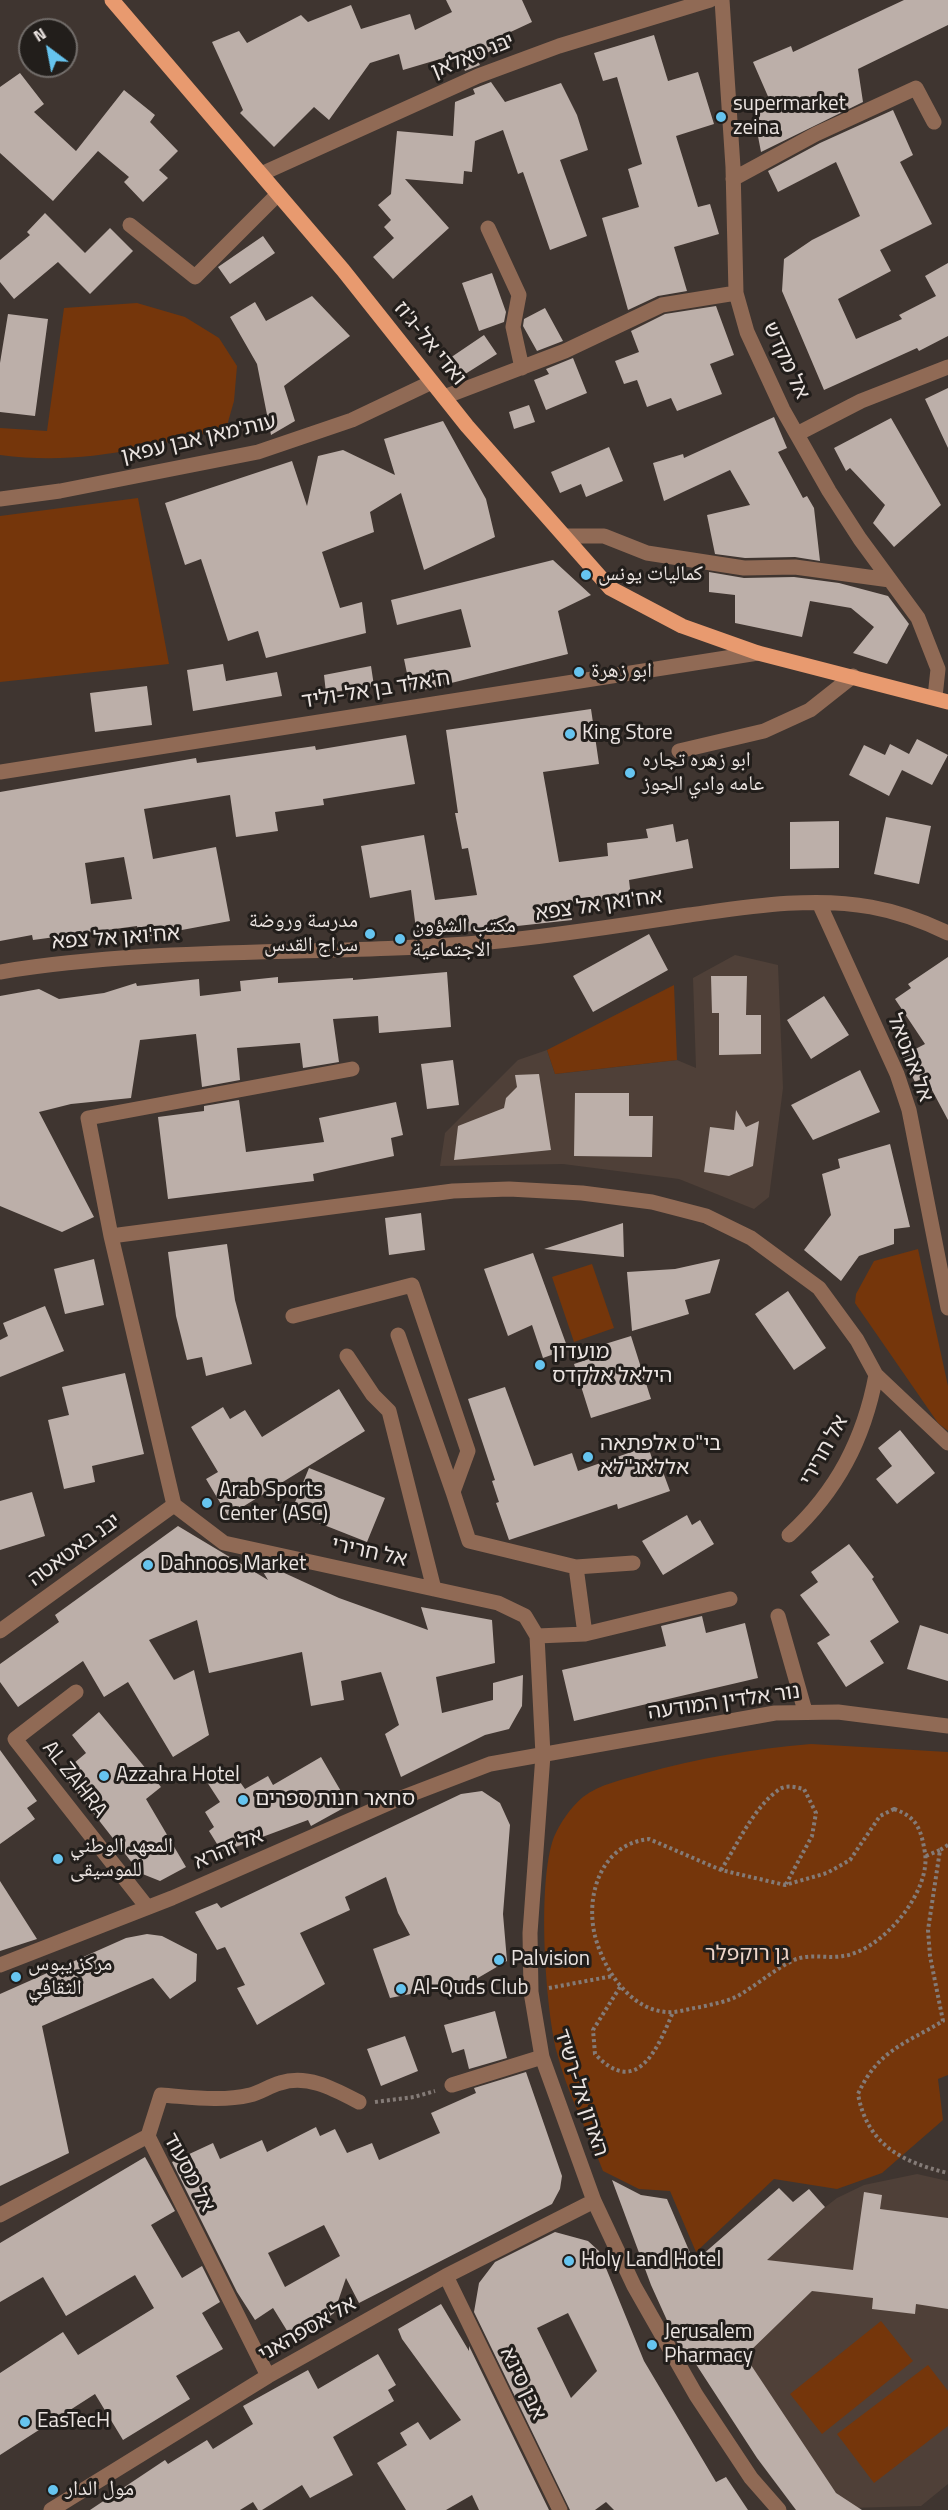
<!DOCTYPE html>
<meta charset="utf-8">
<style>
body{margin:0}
#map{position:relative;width:948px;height:2510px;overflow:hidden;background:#3f3530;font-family:"Titillium Web",sans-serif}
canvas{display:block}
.north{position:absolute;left:18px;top:18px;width:60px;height:60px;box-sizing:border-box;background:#221e1b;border:2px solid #726d6a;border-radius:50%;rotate:328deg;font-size:16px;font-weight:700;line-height:24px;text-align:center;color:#ebe4e1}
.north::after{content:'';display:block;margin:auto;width:21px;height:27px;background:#66c4ef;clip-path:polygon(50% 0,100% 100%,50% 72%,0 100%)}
</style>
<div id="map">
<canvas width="948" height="2510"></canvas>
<div class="north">N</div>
</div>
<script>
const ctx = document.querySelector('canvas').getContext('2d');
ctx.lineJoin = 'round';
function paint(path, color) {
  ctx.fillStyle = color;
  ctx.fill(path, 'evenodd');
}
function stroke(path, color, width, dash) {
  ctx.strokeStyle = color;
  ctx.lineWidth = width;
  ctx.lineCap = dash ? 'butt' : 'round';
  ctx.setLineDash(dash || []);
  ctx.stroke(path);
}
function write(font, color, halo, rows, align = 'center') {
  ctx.font = font + ' "Titillium Web","Noto Naskh Arabic","Noto Sans Hebrew",sans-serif';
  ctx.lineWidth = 6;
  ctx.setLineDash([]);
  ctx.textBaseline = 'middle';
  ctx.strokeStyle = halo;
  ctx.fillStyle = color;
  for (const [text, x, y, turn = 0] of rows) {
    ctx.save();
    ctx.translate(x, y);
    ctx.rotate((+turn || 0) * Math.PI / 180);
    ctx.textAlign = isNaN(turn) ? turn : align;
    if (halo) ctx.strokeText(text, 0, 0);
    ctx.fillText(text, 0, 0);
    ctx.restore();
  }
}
paint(new Path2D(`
 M735,955L778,965L783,1088L769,1197L754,1209L679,1179L563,1164L440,1166L445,1133L518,1060L547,1050L555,1074L677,1060L696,1068L693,978Z
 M917,2174L948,2181V2484L921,2506L849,2508L820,2482L698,2306L837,2198L864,2185Z`), '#4f4038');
paint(new Path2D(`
 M137,303L185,317L219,338L237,366L234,401L226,429C147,447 82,466 0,455V428L47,431L64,308Z
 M138,498L169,664L0,682V516Z
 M674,985L677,1060L555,1074L547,1050Z
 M918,1249L948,1386V1431L938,1423L855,1303L856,1294L874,1261Z
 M592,1264L614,1328L574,1342L552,1277Z
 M811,1744L948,1752V2075L938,2079L943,2120L882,2173L837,2189L774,2179L696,2252L670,2191L639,2189L603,2171C588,2132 567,2093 557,2053C545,2006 537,1881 554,1837C560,1823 571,1807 583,1797C600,1784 622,1780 642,1774C698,1758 753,1749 811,1744Z
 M881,2321L913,2361L822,2434L790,2394Z
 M928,2365L948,2391V2426L874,2483L837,2434Z`), '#75360b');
paint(new Path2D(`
 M446,0H522L532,22L502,36L506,44L476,58L480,65L465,71L457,54L403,70L399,54L370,63L329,120L314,107L274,147L240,113L243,110L212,42L239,31L247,43L301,15L308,22L351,5L361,29L410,14L415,30L452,12Z
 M904,0H948V25L858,69L863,102L761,152L753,110L770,101L753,62L791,46L793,52Z
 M654,35L668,81L698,72L714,124L676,136L698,207L710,204L719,234L674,247L687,291L658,296L628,310L602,218L639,207L628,169L642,164L617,77L603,81L594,53Z
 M20,73L44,104L34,112L76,151L124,90L155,115L150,122L178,151L159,170L168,178L143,202L124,182L129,177L98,151L53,201L0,153V87Z
 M491,82L505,102L561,83L577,115L588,150L560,160L587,236L550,250L523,172L518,174L503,130L475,141L472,172L464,171L463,184L405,179L449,228L393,279L373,257L394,238L384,227L391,220L378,205L391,194L397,131L453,136L455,102L475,94L473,89Z
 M893,110L913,155L900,162L932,224L880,250L891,271L838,299L856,339L902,319L899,315L936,296L925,276L948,263V336L919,351L917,348L824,390L782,291L784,259L812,240L860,216L836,162L778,192L768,171L820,143Z
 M45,213L85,253L110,228L133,251L90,294L58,262L14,299L0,282V260L30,235L27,232Z
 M263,236L275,253L230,284L218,267Z
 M492,273L506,312L504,322L479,331L462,283Z
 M312,296L350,336L284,386L295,421L271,435L257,364L230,317L255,302L266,321Z
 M716,306L734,355L710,364L722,394L677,411L671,398L647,407L637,380L624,384L615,361L639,352L631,331L665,314Z
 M545,308L563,341L537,351L523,326L524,319Z
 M8,314L48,319L35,416L0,412V363Z
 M484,335L497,354L462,376L450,358Z
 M573,358L587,393L546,410L534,380L549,374L546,369Z
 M948,388V448L925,399Z
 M529,405L535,422L514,429L509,412Z
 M774,417L787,448L778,452L803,498L807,496L814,508L820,561L795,557L745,558L715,554L707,515L750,505L730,470L664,501L653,463L683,454L684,458Z
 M891,418L941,505L894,547L873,523L885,505L850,468L846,471L834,448Z
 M443,421L486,499L495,537L424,570L401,493L370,512L374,532L322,552L340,608L362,602L366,633L266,658L258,631L228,641L201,559L185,565L165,503L292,461L307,506L318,456L343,450L395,475L384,439Z
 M609,447L623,481L586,497L581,484L560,493L551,472Z
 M553,560L591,595L558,611L568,654L411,693L404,659L471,647L461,609L397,625L391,600Z
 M709,572L744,578L794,577L839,583L888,596L909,624L887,664L853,653L874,627L851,608L810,601L802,637L735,623V595L709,592Z
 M223,664L226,681L277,672L282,696L193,711L187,670Z
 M371,666L374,686L326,693L324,675Z
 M147,686L152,725L95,732L90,693Z
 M591,709L599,764L543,772L559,862L608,856L607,843L648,838L646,829L673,824L676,842L688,839L693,868L629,880L631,897L570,903L572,920L417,937L411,890L370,898L361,846L424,835L435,900L477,895L468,848L462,849L455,813H458L446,730Z
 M406,735L415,784L323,799L324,805L275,812L278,831L236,837L230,795L144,809L153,859L216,847L230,921L139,938L137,926L33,940L32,935L0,941V792L196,758L197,763L315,746L316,750ZM124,857L132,899L91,904L85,863Z
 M917,739L948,755L932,785L902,770L889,796L849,775L864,745L885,755L890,744L909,754Z
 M886,817L931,826L919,884L874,874Z
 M839,821V868L790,869V822Z
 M649,934L668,970L593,1012L573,976Z
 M948,957V1120L925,1077L915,1082L902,1056L925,1044L895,999L911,988L908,984Z
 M447,972L451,1027L379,1033L378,1016L333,1019L339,1062L303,1068L300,1043L237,1048L240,1080L202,1087L196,1034L140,1040L131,1098L71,1104L39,1112L94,1217L62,1232L0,1206V996L39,989L59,999L104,993L136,983L137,986L199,979L200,996L241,991L240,981L278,977V983L353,978V980Z
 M711,976H747L746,1015H761V1054L719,1055V1013H712Z
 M824,996L849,1035L811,1059L787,1020Z
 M453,1060L459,1105L427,1109L421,1064Z
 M860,1070L880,1112L813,1140L791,1105Z
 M539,1074L551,1150L454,1160L458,1126L504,1108L506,1098L517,1087L515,1075Z
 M575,1093H629V1116H653L652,1157L574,1156Z
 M239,1100L246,1152L324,1142L319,1118L396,1102L403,1135L391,1138L394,1156L313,1174L314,1181L168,1199L158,1117L204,1111V1106Z
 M736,1110L746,1127L759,1121L753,1166L729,1176L704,1172L710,1127L734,1130Z
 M890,1144L910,1227L894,1229V1244L859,1256L841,1281L804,1250L831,1215L822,1174L840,1168L838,1159Z
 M421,1213L425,1250L389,1255L385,1218Z
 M623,1223L624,1257L544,1249Z
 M227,1244L235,1300L252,1364L206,1376L202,1357L187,1360L176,1316L168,1252Z
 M533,1253L568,1349L543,1358L532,1325L508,1336L484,1269Z
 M94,1259L104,1305L65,1314L54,1269Z
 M720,1259L710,1293L685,1300L689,1314L632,1331L627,1272L675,1269Z
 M788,1291L826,1348L794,1370L755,1314Z
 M45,1306L64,1351L0,1377V1340L8,1336L3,1323Z
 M631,1336L651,1399L591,1418L574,1364L607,1353L605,1344Z
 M125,1373L144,1454L92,1466L95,1482L64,1489L48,1420L69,1415L62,1387Z
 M505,1387L534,1466L572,1453L578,1471L648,1446L657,1474L663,1472L670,1491L618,1509L617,1504L509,1540L496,1503L499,1502L492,1481L495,1480L468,1399Z
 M339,1389L365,1431L228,1516L206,1479L218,1472L191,1427L223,1407L230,1419L245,1410L262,1437Z
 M900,1430L935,1473L897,1504L876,1479L892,1466L878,1448Z
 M309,1468L385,1498L367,1542L291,1512Z
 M32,1492L45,1536L0,1550V1501Z
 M687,1515L692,1525L700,1520L714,1544L663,1575L642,1541Z
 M178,1526L268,1580L256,1560L339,1598L428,1630L421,1607L492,1620L495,1663L436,1677L442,1713L493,1700V1683L523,1675L522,1706L509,1729L485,1735L401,1777L385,1734L399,1725L381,1672L341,1681L344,1700L311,1706L302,1652L209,1673L197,1620L149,1640L174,1680L194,1670L209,1735L173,1757L128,1682L104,1697L83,1661L18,1707L0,1682V1664L59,1622L55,1615Z
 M849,1544L874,1577L872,1579L899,1622L870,1641L884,1663L846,1687L817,1643L830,1635L800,1595L818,1582L811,1572Z
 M702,1616L706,1633L745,1623L758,1678L574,1721L562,1670L666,1646L661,1626Z
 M920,1625L948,1634V1681L907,1669Z
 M99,1712L161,1787L146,1799L186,1867L160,1881L140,1873L62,1773L86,1753L72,1735Z
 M0,1750L37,1801L27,1808L35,1819L0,1844Z
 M321,1757L349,1805L311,1826L308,1820L222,1852L209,1831L214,1827L205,1812L220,1802L207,1782L230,1768L245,1789L268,1776L273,1785Z
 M482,1791L500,1803L510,1825L503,1914L507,1961L471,1982L390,1998L373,1949L410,1935L398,1913L386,1877L345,1897L350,1910L300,1933L325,1984L257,2025L237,1988L245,1985L225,1947L217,1950L195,1912L217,1903L221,1908L461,1794Z
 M0,1881L37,1939L0,1951Z
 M147,1934L162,1936L197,1954L196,1981L170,1999L153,1978L42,2026L69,2153L0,2186V1994L126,1938Z
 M495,2011L507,2058L469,2069L464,2049L452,2053L444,2025Z
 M405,2036L418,2071L381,2086L367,2049Z
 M526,2072L562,2176L560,2189L552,2204L359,2303L346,2278L334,2313L294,2342L273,2308L255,2320L237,2292L172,2162L213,2143L220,2159L262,2140L267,2152L316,2127L320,2136L335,2129L347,2153L372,2143L379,2160L440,2133L431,2113L476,2093L474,2088ZM324,2225L340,2256L285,2287L268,2253Z
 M145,2157L175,2211L151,2225L182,2278L202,2266L220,2302L202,2313L223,2349L176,2376L190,2399L123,2440L95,2394L0,2455V2373L63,2332L78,2355L154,2308L135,2275L66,2316L43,2277L0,2302V2243Z
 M612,2180L641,2195L667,2199L694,2262L779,2188L793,2202L809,2189L825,2207L767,2260L853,2270L864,2192L882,2195L880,2209L948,2218V2309L916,2304L915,2314L872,2309L873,2298L812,2291L745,2356L836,2493L862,2510H796L757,2458L690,2355L685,2357L675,2338L651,2285Z
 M555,2232L588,2241L599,2251L644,2361L716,2482L726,2477L748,2510H614L606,2502L595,2510H570L474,2312L479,2283L495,2262ZM568,2313L597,2371L571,2398L537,2328Z
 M441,2304L469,2351V2346L549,2510H479L472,2495L446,2510H406L377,2463L407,2445L400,2433L418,2422L430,2440L461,2420L402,2339L398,2329Z
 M378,2354L396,2385L388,2390L394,2401L333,2437L353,2475L310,2498L302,2485L262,2510H258L253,2502L240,2510H90L165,2460L168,2464L207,2440L213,2449L253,2424L243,2406L308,2370L318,2389Z`), '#bcafa9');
stroke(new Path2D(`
 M894,1809C917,1817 921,1829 925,1853C931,1892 882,1951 843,1956C827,1959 810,1953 794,1960C773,1970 756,1986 736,1997C725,2002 713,2004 701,2007C692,2008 683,2011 674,2012C633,2015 604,1971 595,1936C585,1895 601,1844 649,1839L721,1870L785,1885L827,1873L850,1860L880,1816Z
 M948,1845L940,1850L928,1930L930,1956L943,2021C905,2044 878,2050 858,2094C867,2144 901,2162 948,2173
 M926,1856L940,1850
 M721,1870C737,1845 753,1809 777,1791C785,1784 794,1787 804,1789L816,1813L812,1836L786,1884
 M620,1987L593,2030L595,2054C637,2099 658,2048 673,2012
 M549,1988L613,1976
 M375,2102L414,2097L435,2091`), '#847b77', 4, [3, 3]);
stroke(new Path2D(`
 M722,0L733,167L736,293L747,332L783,410L829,491L860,539L918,618L938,669L935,697
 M261,174L478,76L559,46L710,0
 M733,179L816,134L916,88L934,122
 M130,225L195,277L278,194
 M488,228L519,295L513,327L522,368
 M444,397L565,351L662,305L736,293
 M797,434L861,401L948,367
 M0,499L60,491L258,452L352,420L432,382
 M567,536H604L647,553L744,568L795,567L890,580
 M679,751L764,731L810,710L853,676
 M0,772L758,653
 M819,903L897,1074L909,1110L948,1308
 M0,972C162,945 326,957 489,942C556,936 623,925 689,915C747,907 812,896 871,907C899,912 923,921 948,933
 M352,1069L88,1118L111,1236L174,1505L224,1543L498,1603L525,1616L537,1636L543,1755L530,1933L531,1992L542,2057L594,2201L634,2286L696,2395L751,2478L779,2510
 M111,1236L453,1191L509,1189L582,1193L652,1202L706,1216L751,1238L819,1288L857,1340L876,1375L948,1443
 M293,1316L412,1285L468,1451L453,1492L469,1541L576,1567L585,1634
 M398,1335L453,1492
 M347,1356L373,1395L389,1411L434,1589
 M789,1535C837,1491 864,1439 876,1375
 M576,1567L633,1563
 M778,1616L805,1711
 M0,1631L174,1505
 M537,1636L585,1634L730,1599
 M76,1692L15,1739L147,1907
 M0,1965L172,1898L396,1800L490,1764L775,1713L838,1712L948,1726
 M452,2085L542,2057
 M148,2136L161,2095C190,2097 221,2102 250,2095C260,2093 269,2086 280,2083C308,2074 334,2089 359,2102
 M0,2215L148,2136L268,2376
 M446,2276L560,2510
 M51,2510L268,2376L446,2276L594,2201`), '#906a55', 15);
stroke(new Path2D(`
 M112,0L343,270L467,426L610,588L682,626L758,653L948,702`), '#e89a6f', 15);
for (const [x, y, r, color] of [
 [721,117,6,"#66c4ef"],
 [586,575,6,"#66c4ef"],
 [579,672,6,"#66c4ef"],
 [570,734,6,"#66c4ef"],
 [630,773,6,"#66c4ef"],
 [370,934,6,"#66c4ef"],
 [400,939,6,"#66c4ef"],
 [540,1365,6,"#66c4ef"],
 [588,1457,6,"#66c4ef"],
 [207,1503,6,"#66c4ef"],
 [148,1565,6,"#66c4ef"],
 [104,1776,6,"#66c4ef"],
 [243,1800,6,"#66c4ef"],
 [58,1859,6,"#66c4ef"],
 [499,1960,6,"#66c4ef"],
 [16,1977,6,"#66c4ef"],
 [401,1989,6,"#66c4ef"],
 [569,2261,6,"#66c4ef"],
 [652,2345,6,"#66c4ef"],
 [25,2422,6,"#66c4ef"],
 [53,2490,6,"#66c4ef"]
]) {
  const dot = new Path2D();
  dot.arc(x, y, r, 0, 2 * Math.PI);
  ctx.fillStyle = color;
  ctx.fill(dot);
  stroke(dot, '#221e1b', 2);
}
write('21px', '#ebe4e1', '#221e1b', [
 ["יבנ טאלאן",473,57,-22],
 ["ואדי אל-ג'וז",429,344,51],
 ["אל מקדש",785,361,65],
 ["עות'מאן אבן עפאן",199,440,-13],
 ["ח'אלד בן אל-וליד",376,691,-9],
 ["אח'ואן אל צפא",599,906,-8],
 ["אח'ואן אל צפא",116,939,-4],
 ["אל אהטאל",909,1058,69],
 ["אל חרירי",825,1451,-61],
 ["יבנ באטאטה",75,1551,-36],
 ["אל חרירי",369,1553,12],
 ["נור אלדין המודעה",724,1703,-8],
 ["AL ZAHRA",74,1780,52],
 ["אל זהרא",229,1850,-23],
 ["הארון אל-רשיד",580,2093,72],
 ["אל מסעוד",188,2173,62],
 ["אל אספהאני",308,2330,-30],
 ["אבן סינא",522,2384,64]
]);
write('21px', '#ebe4e1', '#221e1b', [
 ["supermarket",733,105],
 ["zeina",733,129],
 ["كماليات يونس",598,575],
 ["ابو زهرة",591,672],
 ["King Store",582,734],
 ["ابو زهره تجاره",642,761],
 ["عامه وادي الجوز",642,785],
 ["مدرسة وروضة",358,922,"right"],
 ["سراج القدس",358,946,"right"],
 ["مكتب الشؤون",412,927],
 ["الاجتماعية",412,951],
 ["מועדון",552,1353],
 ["הילאל אלקדס",552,1377],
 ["בי\"ס אלפתאה",600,1445],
 ["אללאג''לא",600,1469],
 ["Arab Sports",219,1491],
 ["Center (ASC)",219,1515],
 ["Dahnoos Market",160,1565],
 ["Azzahra Hotel",116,1776],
 ["סחאר חנות ספרים",255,1800],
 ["المعهد الوطني",70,1847],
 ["للموسيقى",70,1871],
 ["Palvision",511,1960],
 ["مركز يبوس",28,1965],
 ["الثقافي",28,1989],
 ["Al-Quds Club",413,1989],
 ["Holy Land Hotel",581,2261],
 ["Jerusalem",664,2333],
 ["Pharmacy",664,2357],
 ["EasTecH",37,2422],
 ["مول الدار",65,2490]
], 'left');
write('21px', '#eed6ca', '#221e1b', [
 ["גן רוקפלר",747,1955]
]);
</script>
